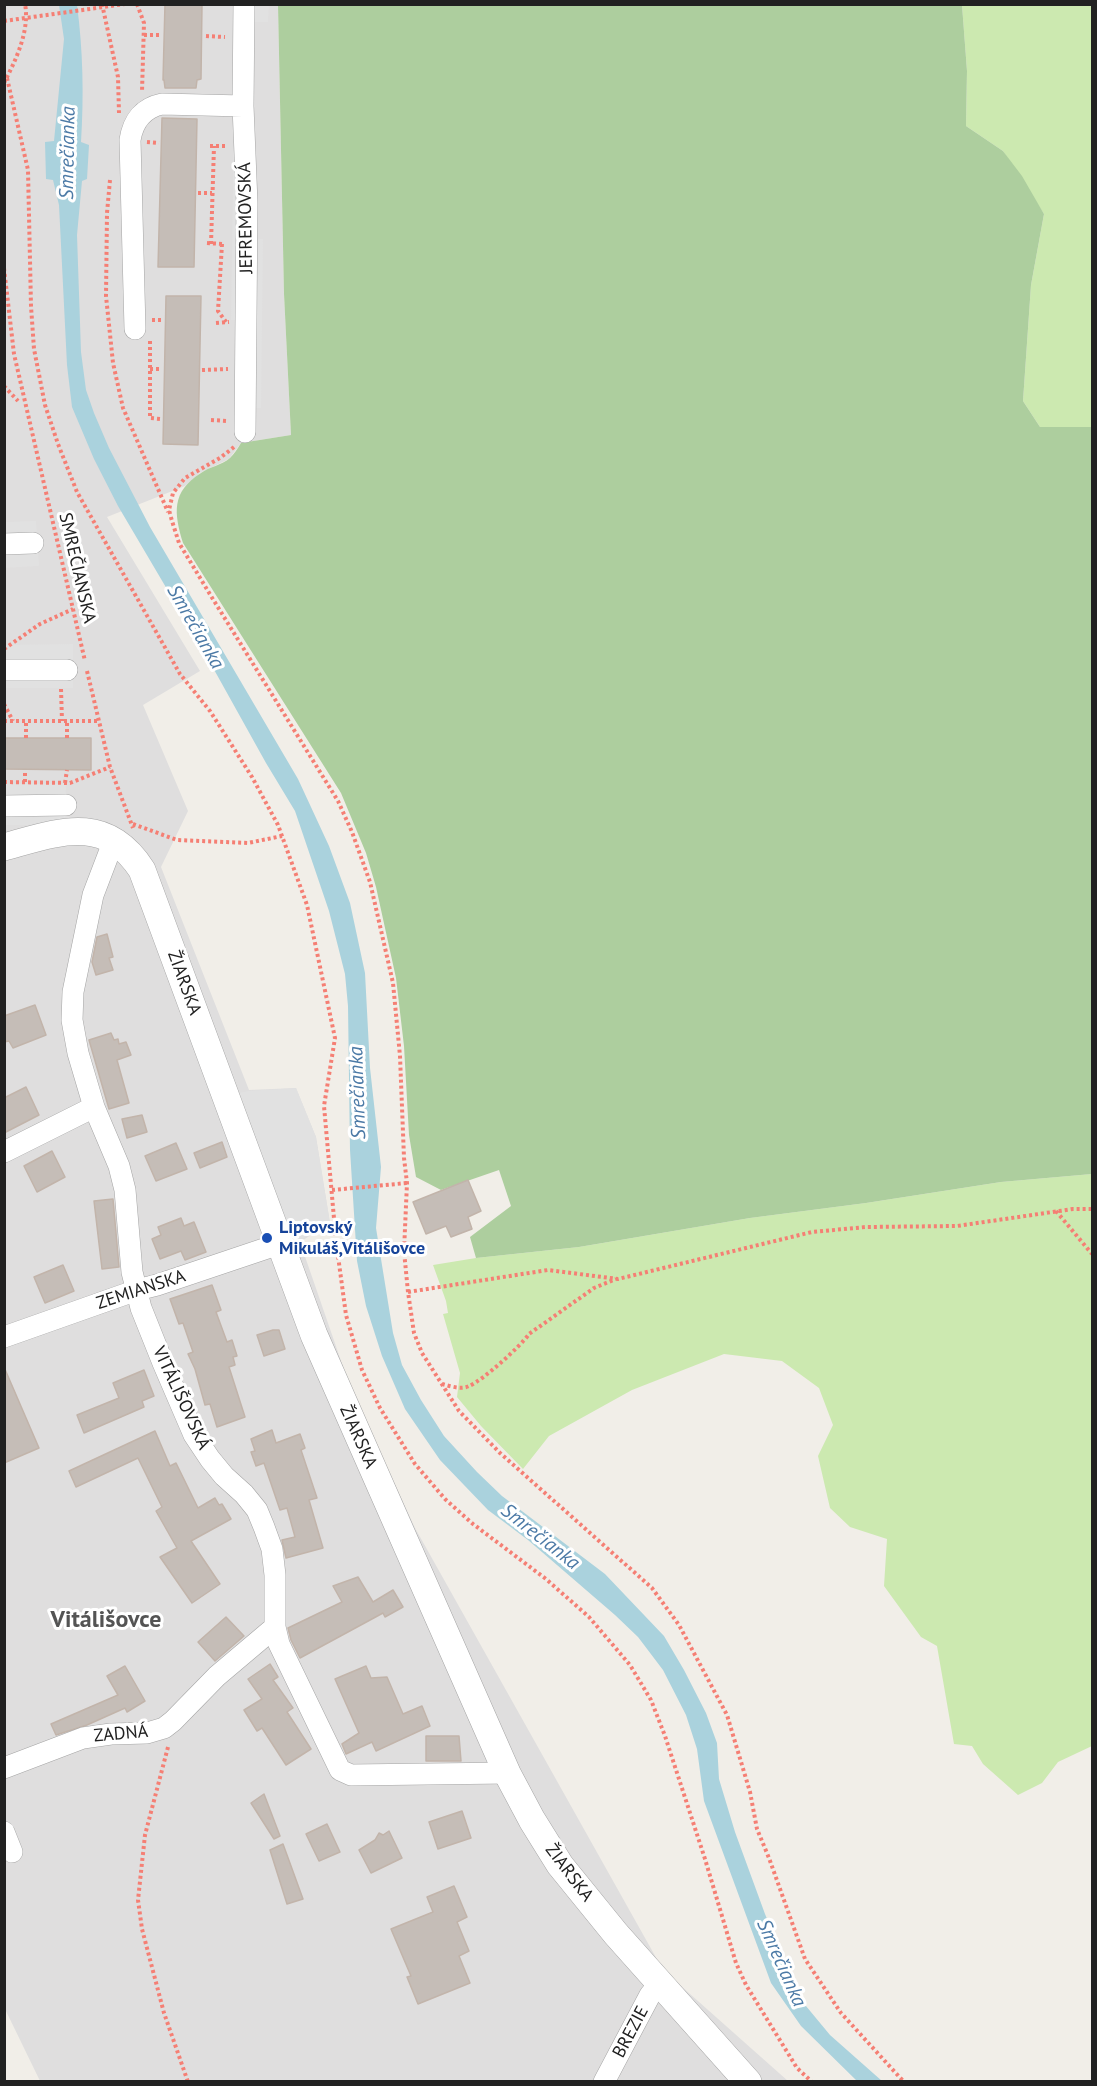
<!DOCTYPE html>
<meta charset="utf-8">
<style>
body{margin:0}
#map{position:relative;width:1097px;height:2086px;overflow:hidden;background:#f1eee8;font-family:"PT Sans",sans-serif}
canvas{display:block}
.frame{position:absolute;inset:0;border:6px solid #212121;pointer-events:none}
</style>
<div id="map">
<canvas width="1097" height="2086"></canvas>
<div class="frame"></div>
</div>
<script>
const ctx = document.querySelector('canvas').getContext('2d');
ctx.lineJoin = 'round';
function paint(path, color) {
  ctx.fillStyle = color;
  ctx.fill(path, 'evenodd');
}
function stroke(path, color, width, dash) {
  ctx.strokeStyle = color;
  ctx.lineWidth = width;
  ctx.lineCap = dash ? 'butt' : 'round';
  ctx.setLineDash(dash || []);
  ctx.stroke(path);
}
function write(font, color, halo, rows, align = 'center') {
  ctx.font = font + ' "PT Sans",sans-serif';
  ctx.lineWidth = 6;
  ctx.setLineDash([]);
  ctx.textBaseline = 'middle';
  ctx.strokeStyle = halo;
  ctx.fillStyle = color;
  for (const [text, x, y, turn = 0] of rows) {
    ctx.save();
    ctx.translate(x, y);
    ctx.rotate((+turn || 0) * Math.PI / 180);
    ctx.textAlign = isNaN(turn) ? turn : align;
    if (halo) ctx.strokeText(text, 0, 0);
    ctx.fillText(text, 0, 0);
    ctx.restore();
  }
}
paint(new Path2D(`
 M5,5H278L284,294L291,435L241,443L229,459L200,473L185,486L107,517L200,671L143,705L188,811L161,867L249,1090L296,1088L316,1137L330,1223L300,1242L349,1384L415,1528L663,1970L788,2081H40L5,2009Z`), '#dfdede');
paint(new Path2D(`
 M962,5H1092V427H1040L1023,401L1031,285L1044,214L1003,151L966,126L967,71Z
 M1092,1174V1746L1058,1762L1042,1783L1018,1795L983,1764L972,1746L954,1744L937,1646L921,1637L884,1586L887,1539L850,1527L830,1508L818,1456L833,1425L819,1388L782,1361L724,1354L632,1390L549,1436L523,1469L481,1426L457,1397L460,1373L443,1314L448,1313L446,1301L433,1265L476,1258L579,1247L750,1218L866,1203L1001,1182Z`), '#cce9b0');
paint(new Path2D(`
 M278,5H962L967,71L966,126L1003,151L1022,176L1044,214L1031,285L1023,401L1040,427H1092V1174L1001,1182L866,1203L750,1218L579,1247L476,1258L470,1237L511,1206L499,1170L441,1190L416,1177L409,1135L404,1046L396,978L376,887L366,853L341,793L183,543C174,513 171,492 201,473C209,467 222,465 230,458C234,454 238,448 241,443L291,435L284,294Z`), '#adce9e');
paint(new Path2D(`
 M255,5H269L268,22H255Z
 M234,112H240L238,320H231Z
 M254,239H263L261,408H252Z
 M36,521L39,566L5,568L4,522Z
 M73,644V688H5L4,645Z
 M5,784H66L65,825H5Z
 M296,1088L316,1137L330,1223L295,1243L234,1094L249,1091Z`), '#e1e1e1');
paint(new Path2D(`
 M59,5H77C83,50 84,96 81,142L89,145L87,179L82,181L77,235L81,352L86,390L94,413L109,448L150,527L298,779L329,846L350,903L365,973L370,1068L381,1167L376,1228L393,1333L402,1365L421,1400L444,1436L477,1472L502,1496L605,1574L664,1636L684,1670L706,1713L717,1743L719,1779L735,1832L765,1914L801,2000L830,2035L882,2081H857L801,2026L771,1983L704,1801L697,1749L686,1715L663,1670L638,1637L615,1615L528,1540L488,1510L440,1460L405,1409L382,1356L366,1306L357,1261L350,1150L348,1006L345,974L329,911L295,811L266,763L207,657L118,506L94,459L72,407L67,365L59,205L53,180L46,179L45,142L54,141L64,39Z`), '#aad2dd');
const building = new Path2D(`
 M165,4H202L201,79L197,80L196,88H165L164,80H163Z
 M162,118L197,119L194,267H158Z
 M166,296H201L198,445L163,444Z
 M4,738H91V770L4,769Z
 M107,934L113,957L109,958L113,970L96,975L92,962L97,937Z
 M35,1005L46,1035L13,1048L9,1041L4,1042V1016Z
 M111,1033L114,1040L118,1039L119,1044L126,1042L131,1055L117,1060L129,1103L109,1109L89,1040Z
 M26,1087L39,1115L4,1133V1098Z
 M142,1115L147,1132L127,1138L122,1119Z
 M222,1142L227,1157L200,1168L194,1153Z
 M176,1143L187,1169L156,1181L145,1156Z
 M52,1151L65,1177L37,1192L24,1166Z
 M468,1180L481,1211L468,1217L472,1229L451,1237L446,1226L426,1234L413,1202Z
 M113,1199L119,1267L102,1269L94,1201Z
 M181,1218L184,1226L194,1222L206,1252L185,1260L181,1251L160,1259L152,1239L161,1235L158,1227Z
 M63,1265L74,1291L45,1303L34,1277Z
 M212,1285L221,1310L216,1312L227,1342L232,1340L237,1356L233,1357L235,1365L229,1367L245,1417L217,1427L210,1404L205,1405L195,1369L188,1354L193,1352L183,1323L179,1324L170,1299Z
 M273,1330H279L285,1349L264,1356L257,1335Z
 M4,1367L39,1448L4,1463Z
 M144,1370L154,1396L142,1401L144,1407L84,1433L77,1415L119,1398L113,1383Z
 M272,1430L276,1443L300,1434L305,1448L301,1450L317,1498L309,1500L323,1548L286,1558L282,1540L295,1537L287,1508L280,1510L264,1463L256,1466L251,1452L255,1451L251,1439Z
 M155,1431L170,1466L176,1463L198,1508L215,1498L219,1505L222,1504L231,1519L191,1541L220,1584L192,1603L160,1557L177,1548L156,1511L162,1507L138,1458L76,1487L69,1471Z
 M358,1577L373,1602L393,1590L403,1607L385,1617L383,1613L300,1658L291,1640L288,1628L342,1602L333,1586Z
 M226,1617L244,1636L215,1661L198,1642Z
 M270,1664L278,1677L273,1680L293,1708L287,1712L311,1749L286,1765L262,1728L257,1731L244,1710L262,1699L248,1679Z
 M125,1666L145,1701L127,1712L125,1708L87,1725L56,1735L51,1724L118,1695L107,1676Z
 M366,1666L371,1678L387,1677L403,1714L422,1706L430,1726L376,1751L372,1742L346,1754L342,1744L359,1733L335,1679Z
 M426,1736H459L461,1761H426Z
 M264,1794L280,1836L274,1839L251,1803Z
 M462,1811L471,1838L438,1849L429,1822Z
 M327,1824L340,1852L319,1861L306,1834Z
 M389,1831L402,1858L371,1873L359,1850L375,1840L379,1833L383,1835Z
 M283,1844L303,1899L287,1904L270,1850Z
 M454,1886L467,1917L457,1922L469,1951L459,1956L470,1983L418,2004L407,1977L411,1976L391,1929L433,1912L427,1897Z`);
paint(building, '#c5bdb7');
stroke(building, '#c2b4aa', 1.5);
const minor = new Path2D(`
 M244,4L243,106L247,203L245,432
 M135,329L130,140C133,121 143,108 162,104L243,106
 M4,544L33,543
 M4,670H67
 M4,806L66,805
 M114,840L93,895L73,992L72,1020L78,1053L94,1107L119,1166L125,1190L132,1272L141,1308L163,1363L194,1435L210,1459L224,1476L244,1494L257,1510L264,1527L272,1549L275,1575V1627L279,1644L340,1770L351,1775L507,1773
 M4,1152L94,1107
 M4,1337L137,1290L157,1285L279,1244
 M4,1768L83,1738L111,1734L147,1733L164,1728L173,1721L217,1676L275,1627
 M4,1832L12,1852
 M604,2082L650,1995L660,1983`);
const tertiary = new Path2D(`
 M4,847C59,832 105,813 142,870L314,1335L507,1773L532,1820L560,1865L616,1934L748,2082`);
stroke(minor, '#a5a5a5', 22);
stroke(tertiary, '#a5a5a5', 28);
stroke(new Path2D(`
 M102,4L118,77L119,113
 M137,4L144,23L142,92
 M4,21L125,4
 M144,35H161
 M206,36L225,37
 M7,78L28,170L31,306L34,349L45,405L58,444L77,492L180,674L210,711L252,777L278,825L307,905L335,1038L324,1106L336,1241L346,1315L362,1370L380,1408L415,1464L445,1499L473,1524L546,1579L589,1617L630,1665L651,1700L665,1736L705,1859L736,1963L746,1985L797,2068L812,2082
 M4,83C16,60 30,30 25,4
 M147,142L159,143
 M210,146H227
 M110,180L107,213L106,296L113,363L123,408L168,512
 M198,193H212
 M207,243L222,244
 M211,244L214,146
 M222,244L218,311L226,322
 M4,268L14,354L85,661
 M152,320H163
 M216,323L229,322
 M150,341V418L161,419
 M150,369H162
 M202,370L228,369
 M4,386L18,401
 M211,420L228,421
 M234,447L220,458L185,478L173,493L169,510L172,521L179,543L211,596L338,801L352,832L370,882L393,983L400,1056L404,1158L407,1183L404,1251L408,1292L414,1333L422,1353L459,1411L500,1453L652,1588L679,1625L727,1715L750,1792L757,1829L769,1858L805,1959L841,2013L904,2082
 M4,649L40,624L73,609
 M87,671L110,767L133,828
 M61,689L62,721
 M4,704L13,721
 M4,721H99
 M26,738V721
 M67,738V721
 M4,782L70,783L110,767
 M25,782V770
 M65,783L67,770
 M133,824L177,840L248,843L282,836
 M332,1190L407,1183
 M1056,1211L1092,1254
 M408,1292L548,1270L618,1279L812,1232L866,1227L957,1226L1073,1209H1092
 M442,1384C450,1386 461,1390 469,1386C482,1381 521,1346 529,1334L594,1288L616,1279
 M168,1747L145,1835L138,1900L142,1929L164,2013L188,2082`), '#f57f74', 4, [3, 3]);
stroke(minor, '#fff', 21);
stroke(tertiary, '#fff', 27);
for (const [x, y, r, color] of [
 [267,1238,6,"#1a4fb4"]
]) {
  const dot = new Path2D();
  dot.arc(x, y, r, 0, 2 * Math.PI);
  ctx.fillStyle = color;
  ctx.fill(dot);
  stroke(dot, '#fff', 2);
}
write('18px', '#212121', '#fff', [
 ["JEFREMOVSKÁ",246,218,-91],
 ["SMREČIANSKA",77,568,77],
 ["ŽIARSKA",184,983,70],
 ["ZEMIANSKA",141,1290,-18],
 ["VITÁLIŠOVSKÁ",181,1398,65],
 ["ŽIARSKA",358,1437,66],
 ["ZADNÁ",121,1734,-5],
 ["ŽIARSKA",569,1873,53],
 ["BREZIE",631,2032,-62]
]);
write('bold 18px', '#164399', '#fff', [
 ["Liptovský",279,1228],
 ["Mikuláš,Vitálišovce",279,1249]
], 'left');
write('italic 20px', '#4c7aa6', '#fff', [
 ["Smrečianka",68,153,-89],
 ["Smrečianka",195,627,60],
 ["Smrečianka",358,1093,-92],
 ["Smrečianka",540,1537,38],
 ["Smrečianka",781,1963,66]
]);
write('bold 24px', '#545454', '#fff', [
 ["Vitálišovce",106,1620]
]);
</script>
